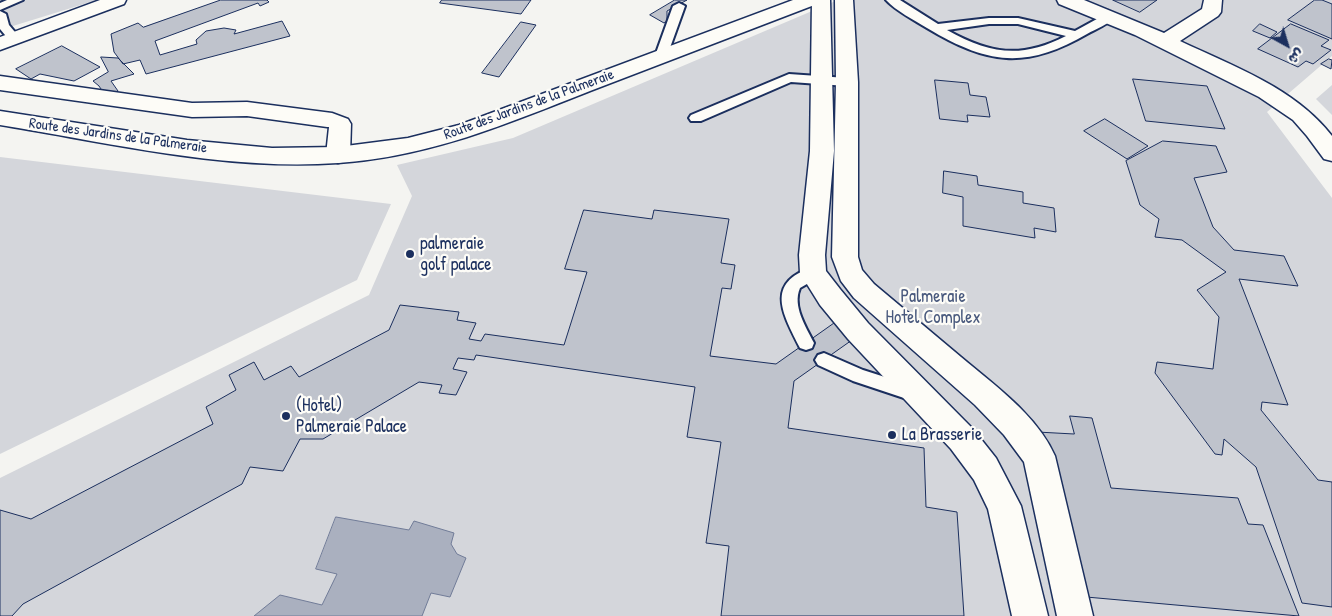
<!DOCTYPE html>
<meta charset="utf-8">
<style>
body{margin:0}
#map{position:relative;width:1332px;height:616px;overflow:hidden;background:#f4f4f1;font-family:"Patrick Hand","Playpen Sans Arabic",sans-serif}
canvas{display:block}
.north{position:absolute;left:1262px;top:20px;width:50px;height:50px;-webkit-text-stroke:4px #fdfcf7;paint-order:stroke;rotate:141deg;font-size:14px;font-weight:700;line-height:20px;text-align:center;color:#1b2f5e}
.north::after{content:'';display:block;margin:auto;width:18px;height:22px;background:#1b2f5e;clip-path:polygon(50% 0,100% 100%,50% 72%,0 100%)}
</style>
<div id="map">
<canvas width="1332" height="616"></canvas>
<div class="north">ش</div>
</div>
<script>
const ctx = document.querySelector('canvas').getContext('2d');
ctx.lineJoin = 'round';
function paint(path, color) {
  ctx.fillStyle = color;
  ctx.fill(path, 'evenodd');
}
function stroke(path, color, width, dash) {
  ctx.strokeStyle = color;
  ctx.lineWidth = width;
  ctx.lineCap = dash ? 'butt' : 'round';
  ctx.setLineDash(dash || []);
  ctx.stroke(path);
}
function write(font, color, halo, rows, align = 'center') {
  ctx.font = font + ' "Patrick Hand",sans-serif';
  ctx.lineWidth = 4.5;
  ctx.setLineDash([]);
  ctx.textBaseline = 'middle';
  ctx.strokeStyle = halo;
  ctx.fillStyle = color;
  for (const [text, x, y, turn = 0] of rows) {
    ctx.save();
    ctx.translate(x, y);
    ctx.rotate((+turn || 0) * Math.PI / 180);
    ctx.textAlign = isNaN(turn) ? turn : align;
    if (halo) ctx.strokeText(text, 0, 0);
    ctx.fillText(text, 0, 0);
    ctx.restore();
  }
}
paint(new Path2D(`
 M0,0H97L0,30Z
 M838,0H1332V56L1267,112L1332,198V616H0V478L369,295L412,196L397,165L513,138Z
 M1332,85V115L1316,99Z
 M0,157L391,204L357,280L0,454Z`), '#d4d6db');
const water = new Path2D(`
 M336,517L409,530L414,521L454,533L451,544L457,554L466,558L450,597L431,593L422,616H254L280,595L322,605L337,574L316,569Z`);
paint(water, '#aab0bf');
stroke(water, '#717c98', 1);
const building = new Path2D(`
 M221,0H267L269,2L260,6L258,3L155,41L160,55L197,44L196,40L206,31L224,28L236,30L234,34L282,21L290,36L146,74L140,60L123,64L114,52L111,34L138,23L143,27Z
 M442,0H531L521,14L440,3Z
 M675,0H687L667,11V21L664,23L650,15Z
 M1113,0H1157L1140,12Z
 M1315,0H1322L1332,4V39L1288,20Z
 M521,22L536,25L499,77L482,73Z
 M1260,24L1277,32L1270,38L1253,31Z
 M1291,24L1329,40L1321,46L1331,50L1313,64L1306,61L1298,67L1258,49Z
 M62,46L100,67L74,81L40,74L31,79L16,69Z
 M101,57L118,58L134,74L111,81L118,91L105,95L99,86L93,81L108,72Z
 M1329,59L1332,60L1331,69L1321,64Z
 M1133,79L1207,86L1225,129L1146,121Z
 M935,80L968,83L970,95L986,97L990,117L967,115L968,122L940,119Z
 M1105,119L1148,146L1127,159L1084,131Z
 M1163,141L1216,146L1227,172L1194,178L1213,227L1234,250L1284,256L1298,286L1239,279L1288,405L1262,402L1261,410L1318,480L1332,482V607L1302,603L1256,467L1224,439L1222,455L1215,454L1155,373L1157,362L1213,369L1219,317L1197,290L1226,272L1182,240L1155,237L1159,219L1140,205L1126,161Z
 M944,171L977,176L978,185L1023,192V203L1054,208L1056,232L1034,228L1035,238L963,226V197L943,193Z
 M584,210L652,219L654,210L729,219L721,263L735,265L731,289L722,288L710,356L776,364L834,323L852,340L794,381L788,428L924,448L926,507L957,512L964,616H721L729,546L706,543L721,442L687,437L695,387L476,355L474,360L458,358L453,369L467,372L456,395L439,393L442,385L419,382L323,439H300L283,471L250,467L242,484L23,604L12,616H0V510L31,519L213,424L206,407L236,390L229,375L254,362L264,380L291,366L299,377L389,330L400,305L459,312L457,320L476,323L469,339L481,341L485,334L564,345L587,272L565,269Z
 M1070,416L1092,418L1111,488L1238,498L1248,524L1263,525L1299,616L1075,596L1037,432L1074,434Z`);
paint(building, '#bfc3cc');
stroke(building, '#1b2f5e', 1);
const service = new Path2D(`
 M7,0H23L0,10V3Z
 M886,0H900L938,24L989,18H1018L1075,31L1106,14L1110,13L1116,16C1109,24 1096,29 1087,34C1025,70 987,64 927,28C914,20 896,11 886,0ZM989,24H1018L1066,36C1021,59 990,54 947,30Z
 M679,3L685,6L667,56L665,59H657L655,56L673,6Z
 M0,11L6,14L9,25L20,38L18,41H10L0,29Z
 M789,74L847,78L853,82L847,86L791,82L701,121H691L689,118L691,115Z
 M813,267L819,269L821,273L819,277L800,288C792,306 806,327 814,343L812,348L806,350L800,348C783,314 764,283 813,267Z
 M824,353L863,370L919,388L922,393L919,398L913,401L853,381L818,365L815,360L818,355Z`);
const minor = new Path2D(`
 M100,0H126L124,4L0,50V37Z
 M812,0H830L834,151L825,255L826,271L840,289L868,323L973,429L996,458L1021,506L1048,616H1012L988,509L974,480L951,449L848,339L820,305L800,273L799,255L810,151Z
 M835,0H853L858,82V257L862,270L874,284C903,308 932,333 961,357C994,385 1037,415 1055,456L1093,616H1057L1024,462L1004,435L975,405L854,298L841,281L832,257L836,82Z
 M1057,0H1084L1164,33L1202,9L1204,0H1222L1221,12L1218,16L1180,41C1233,66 1295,88 1332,136V161L1324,159L1307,136L1293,120L1259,97L1135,35L1059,4Z
 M0,76L192,103L247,102L332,113L348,119L351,124L350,155L346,161L338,163L330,161L326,155L329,127H327L247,116L192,117L0,90Z`);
const tertiary = new Path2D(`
 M793,0H819L817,4C741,33 666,62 590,91C506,124 429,157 338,163C225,171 111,143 0,125V111L187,140L272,148L338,147L408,138L459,125Z`);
stroke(service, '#1b2f5e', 4);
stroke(minor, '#1b2f5e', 3);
stroke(tertiary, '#1b2f5e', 3);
paint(service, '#fdfcf7');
paint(minor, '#fdfcf7');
paint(tertiary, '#fdfcf7');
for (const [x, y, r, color] of [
 [410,254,5,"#1b2f5e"],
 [286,416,5,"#1b2f5e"],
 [892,435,5,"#1b2f5e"]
]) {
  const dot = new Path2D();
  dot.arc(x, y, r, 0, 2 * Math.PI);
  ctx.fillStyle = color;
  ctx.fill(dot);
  stroke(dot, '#fdfcf7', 2);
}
write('15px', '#1b2f5e', '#fdfcf7', [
 ["Route des Jardins de la Palmeraie",529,105,-20],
 ["Route des Jardins de la Palmeraie",118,136,8]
]);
write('18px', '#1b2f5e', '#fdfcf7', [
 ["palmeraie",420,244],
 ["golf palace",420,265],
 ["(Hotel)",296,406],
 ["Palmeraie Palace",296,427],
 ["La Brasserie",902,435]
], 'left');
write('18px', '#49597d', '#fdfcf7', [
 ["Palmeraie",933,297],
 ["Hotel Complex",933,318]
]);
</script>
